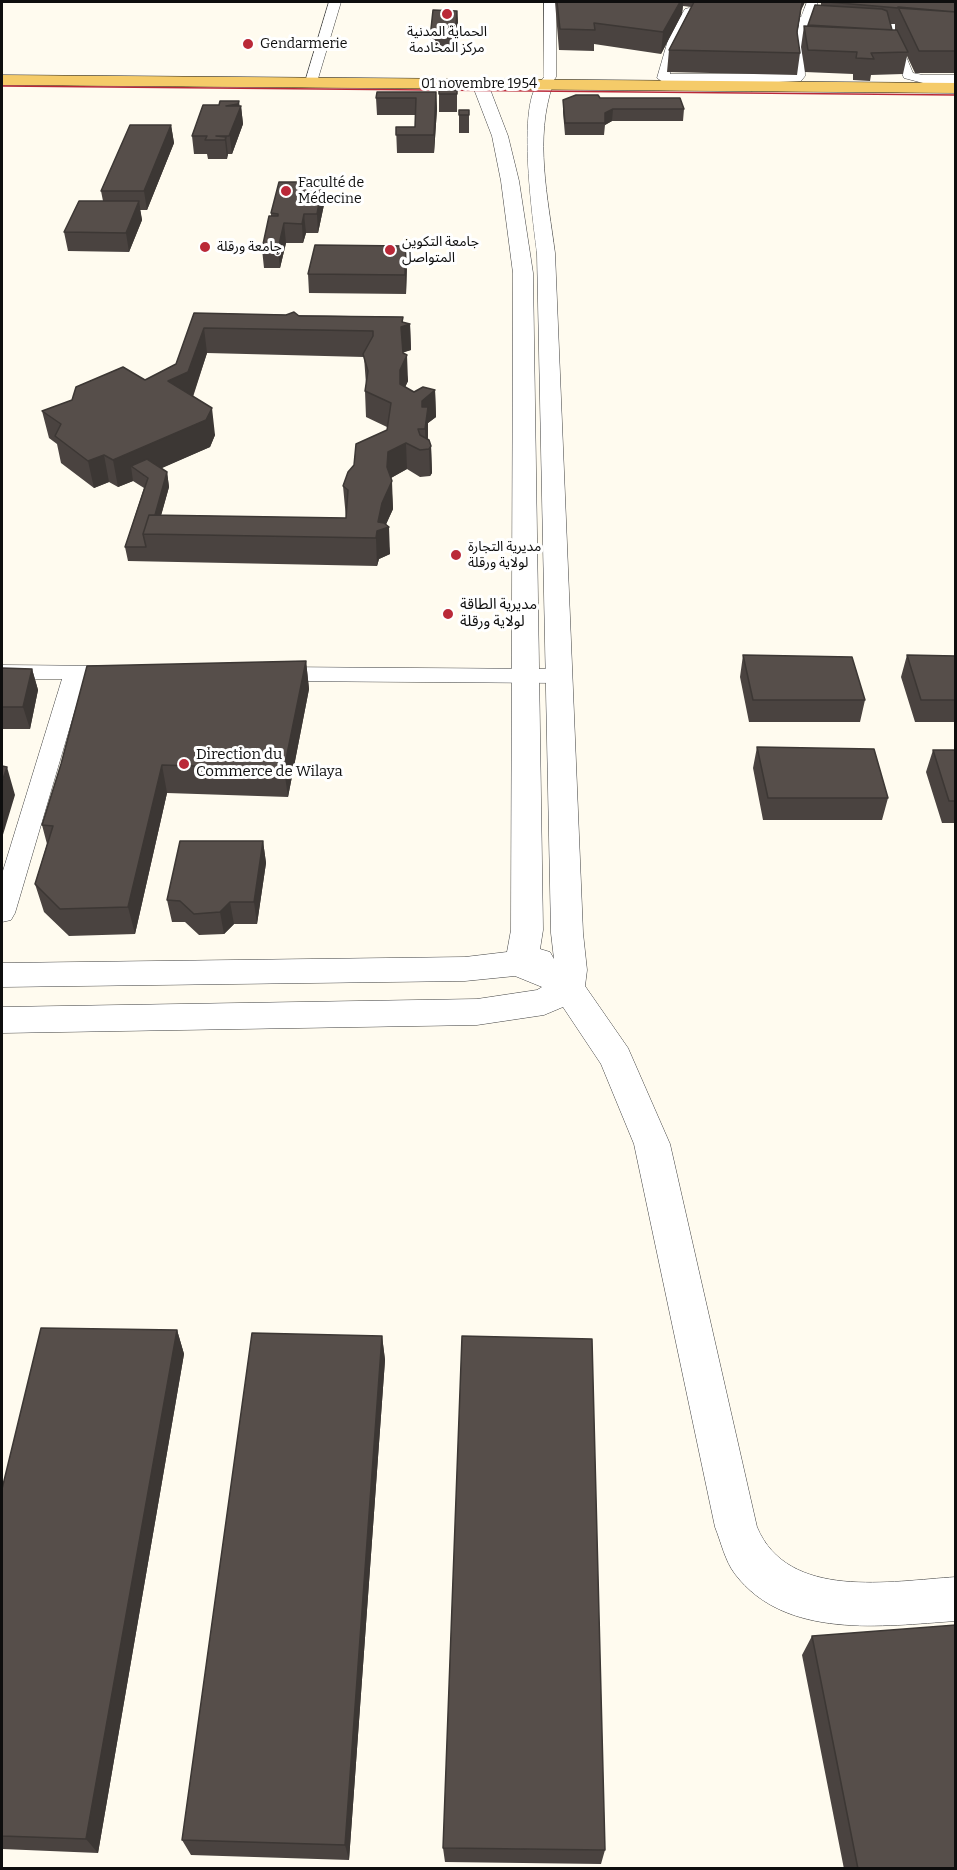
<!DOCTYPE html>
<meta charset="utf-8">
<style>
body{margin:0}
#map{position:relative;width:957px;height:1870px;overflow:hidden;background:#fffbef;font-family:Bitter,serif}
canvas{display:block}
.frame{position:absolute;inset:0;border:3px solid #0e0e0e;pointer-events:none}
</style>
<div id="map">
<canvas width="957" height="1870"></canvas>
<div class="frame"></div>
</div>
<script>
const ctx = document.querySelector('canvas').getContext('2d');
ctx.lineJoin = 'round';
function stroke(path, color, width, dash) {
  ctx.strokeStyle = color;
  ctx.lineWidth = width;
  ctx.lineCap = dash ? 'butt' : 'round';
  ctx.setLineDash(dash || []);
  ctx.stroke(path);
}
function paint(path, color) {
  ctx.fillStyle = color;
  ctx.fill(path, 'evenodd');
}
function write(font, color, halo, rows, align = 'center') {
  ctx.font = font + ' Bitter,"Noto Sans Arabic",serif';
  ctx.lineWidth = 6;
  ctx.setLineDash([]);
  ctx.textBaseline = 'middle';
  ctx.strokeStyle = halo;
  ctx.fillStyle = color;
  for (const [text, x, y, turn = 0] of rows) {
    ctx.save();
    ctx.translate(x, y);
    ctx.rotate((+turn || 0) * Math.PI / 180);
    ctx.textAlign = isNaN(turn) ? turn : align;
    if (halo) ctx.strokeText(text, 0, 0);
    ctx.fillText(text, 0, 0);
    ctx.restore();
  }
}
const minor = new Path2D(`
 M329,2H341L317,82L311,86L305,82Z
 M544,2H556V77L549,87L545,88L539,84L544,77Z
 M807,2H818L812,18L956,27V35L810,25L804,43L805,76L801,81L757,83L758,87L752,91L748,90L744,83L663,82L657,78L670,33L685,9L689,8L695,11L682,33L670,74H793L792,43L799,24L766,22L760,18L766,14L801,17Z
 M892,33L898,37L913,73L923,75H956V83H923L904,78L886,37Z
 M2,665L118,666L126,668L129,673L126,678L84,679L15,913L11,920L2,922V874L62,679H2Z
 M274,667L559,669L567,671L570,676L567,681L559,683L274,681L266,679L263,674L266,669Z`);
const tertiary = new Path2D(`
 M480,79L488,84L508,136L519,181L533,273L543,930L540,949L550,952L554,959L551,933L537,253C534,226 513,87 545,79L553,84C534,138 548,198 555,253L583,933L587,970L585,986L628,1048L670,1144L757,1527C788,1601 891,1581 956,1577V1621C883,1626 785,1640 735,1574C725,1561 721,1542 715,1527L634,1144L601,1064L563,1007L544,1015L477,1025L2,1033V1007L477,999L537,990L542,987L515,976L465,981L2,987V963L465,957L507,952L511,930L513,273L501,181L492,136L472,84Z`);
const primary = new Path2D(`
 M2,75L956,83V93L2,85Z`);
stroke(minor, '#414141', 1);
stroke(tertiary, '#414141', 1);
stroke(primary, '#1f1f1f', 1);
paint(minor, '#fff');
paint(tertiary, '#fff');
paint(primary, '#f5cb69');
stroke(new Path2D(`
 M2,86L956,95`), '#ba2938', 1.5);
paint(new Path2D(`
 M555,2H805L801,10L797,34L800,53L797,75L667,72L669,50L691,7L683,6L682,14L661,54L594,44V51L559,50Z
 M821,2H956V73H915L907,56L903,74L871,75L870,81L853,80V74L805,72L801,47L804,26H808L815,5H821ZM890,24H895V30H892Z
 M457,11L458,22L455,50L430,49V38Z
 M439,90H457V112H439Z
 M436,92L437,109L434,153H397L396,127H415V115H377L376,98Z
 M600,98L684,109L683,121H612L605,125L604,135H565L563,112V100Z
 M240,106H241L243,124L232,154H227V159H208L207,154H194L192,136Z
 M459,110H469V133H459Z
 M171,125L174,143L147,210H140L142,220L129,252L68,251L64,232L103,201L101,191Z
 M325,200L318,233H306L303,243H286L280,268H264L262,249L271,216V213Z
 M406,246L407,265L406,294L309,293L308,274Z
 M194,313L403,317V322L410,324L411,350L403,352L408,381L405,387L414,392L435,390L436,417L428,423V440L431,446L432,473L430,476L420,477L407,469L391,478L393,509L386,524L390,554L379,559L377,566L128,561L125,547L144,488L133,481L118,487L109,482L94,488L61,463L57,444L49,438L42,411L145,380L176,364ZM207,353L364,357L366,384L365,391L366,417L387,427V430L343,486L346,518L161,515L169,487L167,472L161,468L210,447L215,435L193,397Z
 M743,655L865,700L860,722H749L740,677Z
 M907,655L956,656V722H915L901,677Z
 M306,661L309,689L288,797L167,793L135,934L69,936L44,912L35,884L47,844L42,825Z
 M2,668L32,669L38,690L30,729H2Z
 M757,747L888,798L882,820H763L753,768Z
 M933,750H956V823H942L926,772Z
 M263,841L266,863L257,924H234L224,934L199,935L185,922H172L167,900Z
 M177,1330L184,1354L98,1853L2,1849V1489Z
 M382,1336L385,1360L349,1860L191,1855L182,1840Z
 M812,1636L956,1869H844L802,1655Z
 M443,1848L605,1850L601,1864L445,1862Z`), '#4a4340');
paint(new Path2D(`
 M680,2H683L682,14L661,54L663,32Z
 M800,2H805L801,10L794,54Z
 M457,11L458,22L455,50V38Z
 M436,92L437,109L434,153V135Z
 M239,101L240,109L241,106L243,124L232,154L226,106Z
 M613,109L612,121L605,125V113Z
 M171,125L174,143L147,210L144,191Z
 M226,137L228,155L227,159L225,140Z
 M323,182L325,200L318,233L317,214Z
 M139,201L142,220L129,252L126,233Z
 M304,214L306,233L303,243L302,224Z
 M284,223L286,243L280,268L278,249Z
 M406,246L407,265L406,294L405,275Z
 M403,317V326L410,324L411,350L402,353L401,327Z
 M204,328L207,353L192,398L168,381Z
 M407,355L408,381L401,396V410L400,370Z
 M435,390L436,417L428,423V434L427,449H426L425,429H422V401Z
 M212,408L215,435L210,447L144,476L131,466L133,481L118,487L113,460Z
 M406,443L407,469L389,479L392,481L393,509L384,529L389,527L390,554L379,559L377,566L376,538L387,467L388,452Z
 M431,446L432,473L430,476L429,449Z
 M104,455L109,482L94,488L88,461Z
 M167,472L169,487L156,534H149Z
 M306,661L309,689L288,797L284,769Z
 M32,669L38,690L30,729L23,707Z
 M162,765L167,793L135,934L128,907Z
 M7,767L15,795L2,838V782Z
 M263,841L266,863L257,924L254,902Z
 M230,902L234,924L224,934L220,912Z
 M177,1330L184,1354L98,1853L86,1839Z
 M382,1336L385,1360L349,1860L345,1845Z`), '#3c3734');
const building = new Path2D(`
 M557,2H680L663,32L594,23L595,30L560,29Z
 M694,2H802L797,32L800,53L669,50Z
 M828,2H956V12L898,8Z
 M815,5L882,9L887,11L892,30L808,25Z
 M898,7L956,12V51H919Z
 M433,10L457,11L455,38H430Z
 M804,26L897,30L908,52L871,53L874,59L856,58L857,52L808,50Z
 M439,90H457V94H439Z
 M377,92H436L434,135H396V127H415L416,98H376Z
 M576,95H598L600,98H680L684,109H613L605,113V123H565L563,100Z
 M220,101H239L238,104L226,106H241L229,136H216L226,137L225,140H205L207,136H192L203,105H219Z
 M459,110H469V115H459Z
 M130,125H171L144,191H101Z
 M279,182H323L317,214H304L302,224L284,223L278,249H262L269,216H278V214L271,213Z
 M79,201H139L126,233L64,232Z
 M315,245L406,246L405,275L308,274Z
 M294,312L299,316L403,317L402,322L410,324L401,327L403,353L407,355L400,370V384L414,392L423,387L435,390L422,401V407H428L425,429H418L420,435L429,440L431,446L429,449L420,450L406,443L388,452L387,467L392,481L382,503L378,522L384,523L389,527L377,531L376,538L143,534L149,515L346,518L348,490L343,486L348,472L354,465L356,444L387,430L391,403L365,391L368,371L363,354L373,336V331L204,328L188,372L168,381L212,408L206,420L113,460L104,455L88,461L55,436L61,424L42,411L72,400L76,387L123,367L145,380L176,364L194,313L286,315Z
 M147,459L167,472L155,515H149L143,534L146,547H125L148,478L131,466Z
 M743,655L852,657L865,700H753Z
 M907,655L956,656V700H921Z
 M306,661L284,769L162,765L128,907L60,909L35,884L53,826L42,825L61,764L87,666Z
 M2,668L32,669L23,707H2Z
 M757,747L874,749L888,798H768Z
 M933,750H956V801H949Z
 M2,766L7,767L2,782Z
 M180,841H263L254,902H230L220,912L194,914L180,901L167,900Z
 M41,1328L177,1330L86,1839L2,1836V1489Z
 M252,1333L382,1336L345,1845L182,1840Z
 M462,1336L592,1339L605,1850L443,1848Z
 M956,1625V1869H858L812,1636Z`);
paint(building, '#564e4a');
stroke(building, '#3c3734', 1.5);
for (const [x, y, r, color] of [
 [447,14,6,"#ba2938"],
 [248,44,6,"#ba2938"],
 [286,191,6,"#ba2938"],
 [205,247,6,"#ba2938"],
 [390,250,6,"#ba2938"],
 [456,555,6,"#ba2938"],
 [448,614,6,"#ba2938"],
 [184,764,6,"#ba2938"]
]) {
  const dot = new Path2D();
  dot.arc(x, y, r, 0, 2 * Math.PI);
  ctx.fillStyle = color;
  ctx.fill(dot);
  stroke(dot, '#fff', 2);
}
write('14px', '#0e0e0e', '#fff', [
 ["الحماية المدنية",447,32,"center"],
 ["مركز المخادمة",447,48,"center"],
 ["Gendarmerie",260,44],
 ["Faculté de",298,183],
 ["Médecine",298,199],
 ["جامعة التكوين",402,242],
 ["المتواصل",402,258],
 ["جامعة ورقلة",217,247],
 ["مديرية التجارة",468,547],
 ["لولاية ورقلة",468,563]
], 'left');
write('14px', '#0e0e0e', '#fff', [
 ["01 novembre 1954",479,84]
]);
write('15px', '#0e0e0e', '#fff', [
 ["مديرية الطاقة",460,605],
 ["لولاية ورقلة",460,622],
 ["Direction du",196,755],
 ["Commerce de Wilaya",196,772]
], 'left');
</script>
